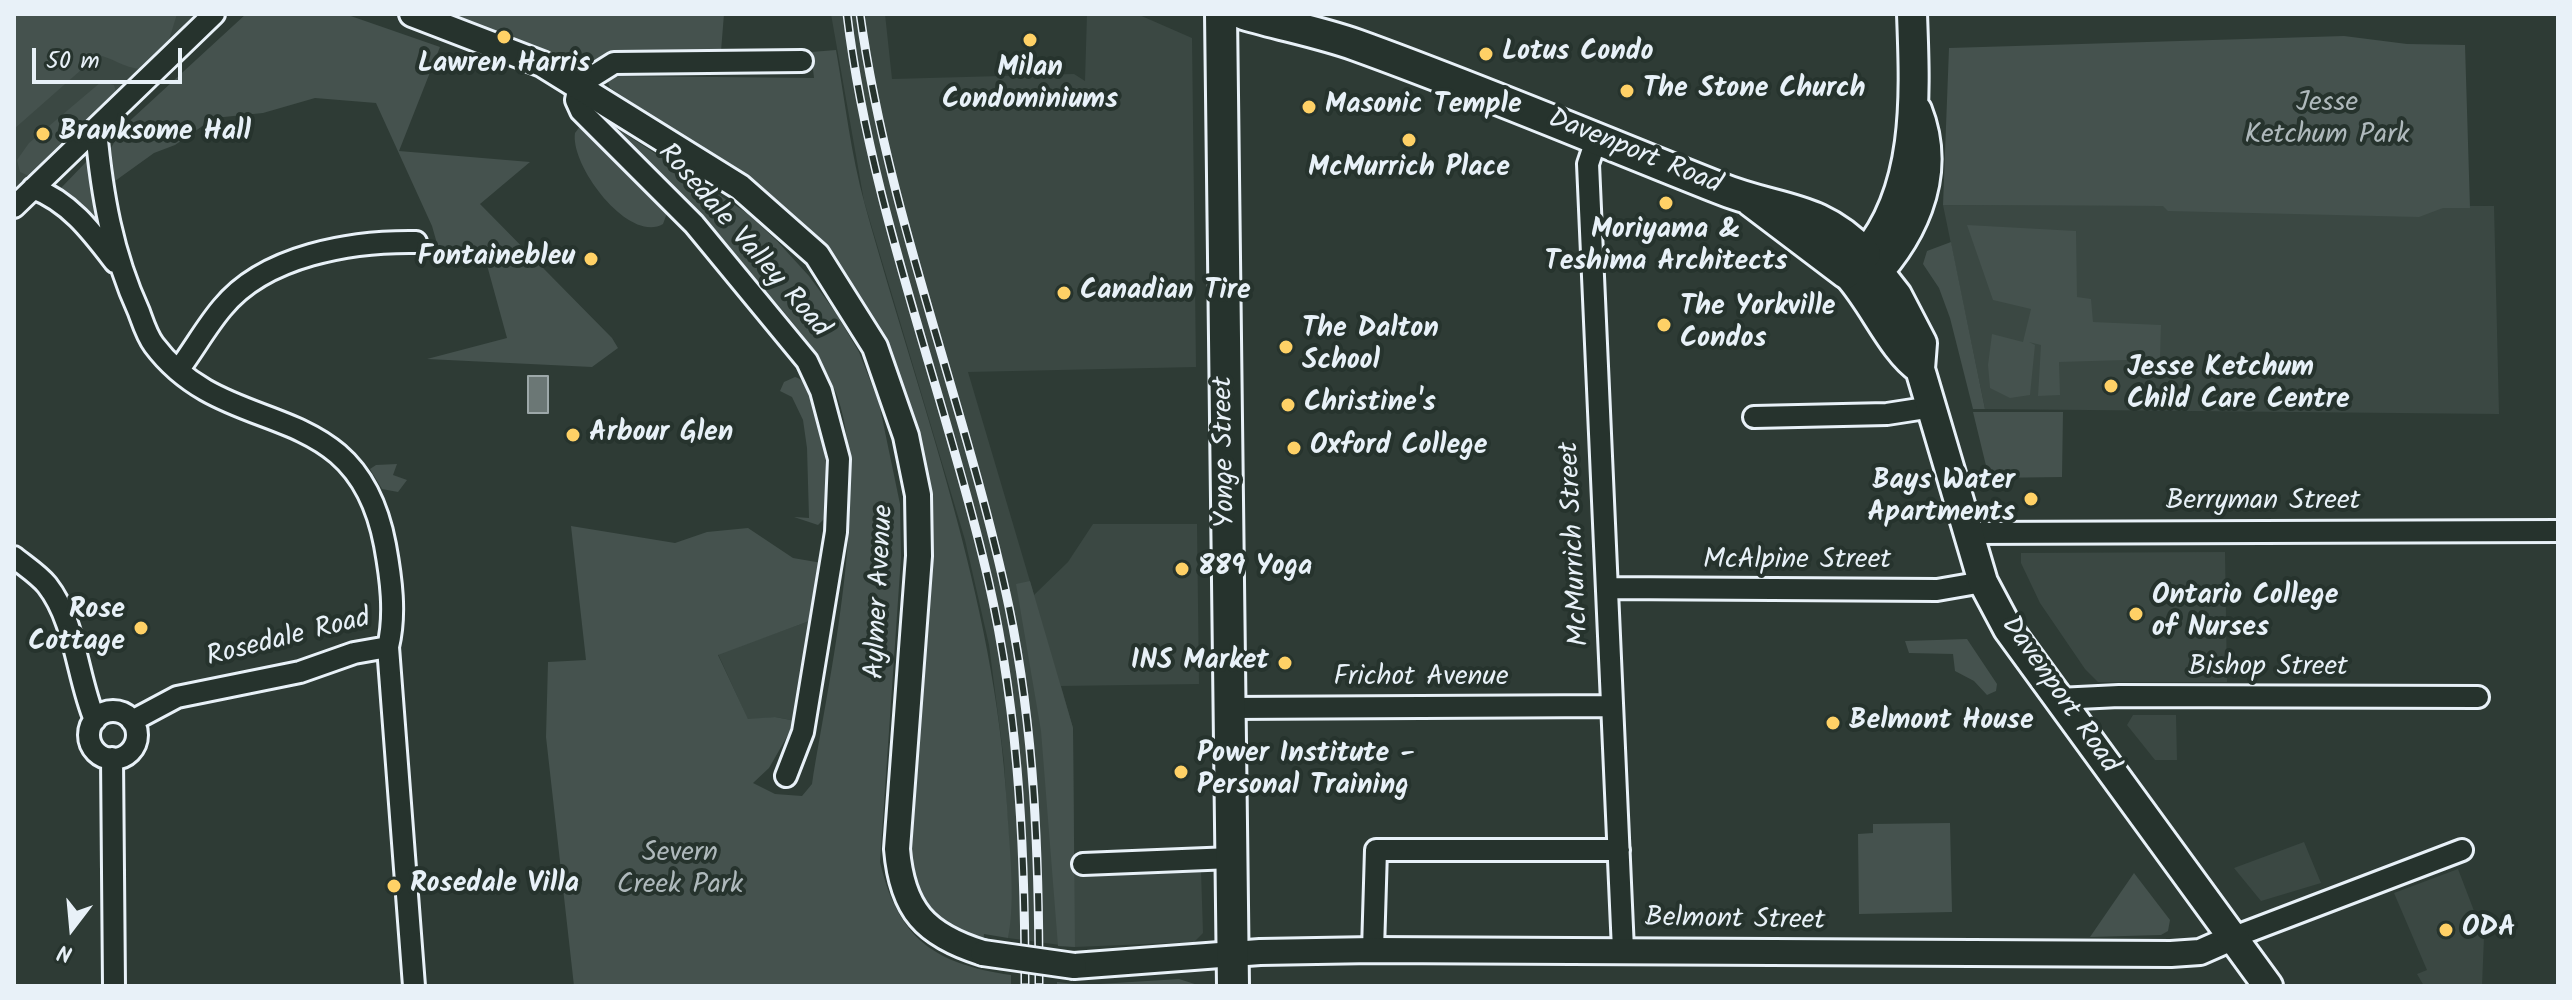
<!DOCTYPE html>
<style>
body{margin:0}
#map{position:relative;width:2572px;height:1000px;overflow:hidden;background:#2e3b35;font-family:Kalam,sans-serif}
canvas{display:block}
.frame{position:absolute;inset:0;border:16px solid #e8f1f8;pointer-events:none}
.north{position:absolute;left:32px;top:888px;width:80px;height:80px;-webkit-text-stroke:6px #26332d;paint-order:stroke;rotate:196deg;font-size:22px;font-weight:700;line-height:32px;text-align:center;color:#e8f1f8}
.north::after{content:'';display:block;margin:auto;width:28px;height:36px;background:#e8f1f8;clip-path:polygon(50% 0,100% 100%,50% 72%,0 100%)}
.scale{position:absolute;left:32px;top:48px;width:150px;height:36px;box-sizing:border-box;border:4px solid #e8f1f8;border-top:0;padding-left:10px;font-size:24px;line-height:28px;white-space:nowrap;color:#e8f1f8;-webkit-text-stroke:6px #26332d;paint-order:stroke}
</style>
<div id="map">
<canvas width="2572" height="1000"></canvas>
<div class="frame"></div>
<div class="north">N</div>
<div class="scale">50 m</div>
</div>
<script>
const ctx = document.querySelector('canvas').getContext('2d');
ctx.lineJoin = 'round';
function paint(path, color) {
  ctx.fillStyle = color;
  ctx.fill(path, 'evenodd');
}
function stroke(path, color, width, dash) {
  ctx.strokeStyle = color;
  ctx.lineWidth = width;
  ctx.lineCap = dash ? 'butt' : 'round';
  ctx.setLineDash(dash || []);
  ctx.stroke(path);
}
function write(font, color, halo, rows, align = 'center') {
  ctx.font = font + ' Kalam,sans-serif';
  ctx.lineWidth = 8;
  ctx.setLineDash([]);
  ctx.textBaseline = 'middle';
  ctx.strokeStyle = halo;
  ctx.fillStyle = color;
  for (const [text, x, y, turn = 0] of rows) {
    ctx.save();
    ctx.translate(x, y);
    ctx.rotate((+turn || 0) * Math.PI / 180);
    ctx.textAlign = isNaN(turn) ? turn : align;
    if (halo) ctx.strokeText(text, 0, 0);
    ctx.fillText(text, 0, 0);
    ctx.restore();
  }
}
paint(new Path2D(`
 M14,14H198L14,190Z
 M831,14H885L892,79L1074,74L1085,81L1087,14H1137L1192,38L1196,367L968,372L1034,595L1068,562L1093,524H1197L1199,684L1061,686L1073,728L1074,872L1201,870L1203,933L1194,942L1075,947L1008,938L1009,847L1004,761L989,645L965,540L864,201Z
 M1943,205L2494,206L2499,414L1985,409Z
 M2225,552L2227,682H2098L2085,669L2040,603L2021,563V553Z
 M812,620L796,721L775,717L748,720L718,654Z
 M2133,715H2176L2177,760H2155L2127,725Z
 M2304,842L2321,883L2261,901L2234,868Z
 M2458,869L2484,937L2482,986H2424L2417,974L2427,970L2394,893Z`), '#3b4843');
paint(new Path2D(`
 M14,14H177L168,43L141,69C124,68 111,57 98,55L14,129Z
 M246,14H345L440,47L399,151L530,162L480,204L612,338L618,348L592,367L427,359L507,338L482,247L440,254L432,226L376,103L315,98L263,113L214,118L175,145L154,153L115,181L111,148L122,128Z
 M444,14H724L721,51L610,53L578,68Z
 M2344,36L2407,44L2465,45L2470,208H2443L2419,217L2168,211L2163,206L1943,205L1949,48Z
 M836,50C845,101 851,155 865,205C920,404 995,597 1007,805C1009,845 1016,899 1008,938L984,934L983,942C932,928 913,896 909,846L932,550L929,492L919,436L895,366L860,299L827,246L766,191L610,88L608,82L614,76L814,78L811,52Z
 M101,82L114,85L116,92L29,176L20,172L17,160L29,143Z
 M602,119L747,213L777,241L809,276L836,313L859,352L879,403L900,504L901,557L880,862C898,939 935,964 1011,975V986H574L546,737L548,662L586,660L571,526L675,543L707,532L748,528L793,558L822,563L812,620L718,655L748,719L775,717L796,721L769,768L753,783L775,794L802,796L812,784C828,682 874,481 834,388C815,345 783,311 753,276C705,221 656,169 602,119Z
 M581,125L667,213L663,224C629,244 570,166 575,133Z
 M87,161L90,163L98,222L60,189Z
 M1967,225L2076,231L2077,297L2091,299L2093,322L2161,325L2160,359L2059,362L2060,395L2038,396L2041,345L2029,342L2035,345L2030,395L2010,398L1990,388L1988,365L1992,334L2023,342L2031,309L1993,300Z
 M1951,242L1985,409H1973L1950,318L1939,288L1923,264L1927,251Z
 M795,377C827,386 828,489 826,517L818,525L794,517L809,518L807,448L803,420L792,397L780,391L784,382Z
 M1973,412H2063L2062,477L1989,478Z
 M397,464L393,475L407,480L398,492L382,489L370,469L376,465Z
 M1030,581L1073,728L1075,947L1058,946L1041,731L1016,584Z
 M1967,639L1997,684L1996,691L1987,695L1974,681L1955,671L1953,654L1909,653L1905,641Z
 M1950,823L1952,912L1859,914L1858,834L1873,833V824Z
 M2134,873L2170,920L2168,931L2161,935L2090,937Z
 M1179,979L1201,986H1057V982L1083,985Z`), '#45524e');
const water = new Path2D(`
 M528,376H548V413H528Z`);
paint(water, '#6b7775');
stroke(water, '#9da8a9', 2);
const minor = new Path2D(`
 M96,130C102,195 112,253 139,312C143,323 147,336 154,345C228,444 356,391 385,545C391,578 396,614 388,647L414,986
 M1597,137L1588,164L1623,950
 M33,188C70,202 92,232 115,262
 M14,207L214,14
 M179,369C194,349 206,327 222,308C265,255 352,241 416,242
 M1754,417L1887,414L1932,407
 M1968,533L2558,531
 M14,557C25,566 39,575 47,585C76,622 77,678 95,720
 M1609,588L1937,590L1983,582
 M2058,699L2119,696L2478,697
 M1230,708L1612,706
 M89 735a24 24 0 1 1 48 0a24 24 0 1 1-48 0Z
 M132,721L177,697L300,672L354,653L388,647
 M112,758L114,986
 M786,776L803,732L836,532L839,459L821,391L807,361L694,224L581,111L576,100L579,85L614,63L802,61
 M1083,864L1232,858
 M2234,937L2462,850
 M1373,950L1376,850H1619`);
const tertiary = new Path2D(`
 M412,14L542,64L740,187L817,255L875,347L906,436L918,495L919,556L897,849C902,910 925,935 983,953
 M1074,966L1260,952L1373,950L2171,954L2200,952L2234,937`);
const secondary = new Path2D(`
 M1912,14C1915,94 1920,189 1865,254L1897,295L1922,343L1920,369L1983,582L2008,629L2268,986
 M1849,276C1874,304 1893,351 1920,369
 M1861,290C1910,243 1944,178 1917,110`);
const primary = new Path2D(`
 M1221,14L1233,986
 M1244,14C1281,25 1319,32 1356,45C1478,89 1598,140 1719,188C1777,212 1818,204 1865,254L1846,273L1751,201`);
stroke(minor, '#e8f1f8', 26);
stroke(tertiary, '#e8f1f8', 30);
stroke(secondary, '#e8f1f8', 34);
stroke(primary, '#e8f1f8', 36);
stroke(minor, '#26332d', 20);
stroke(tertiary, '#26332d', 24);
stroke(secondary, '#26332d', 28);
stroke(primary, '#26332d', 30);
const rail = new Path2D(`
 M847,14C869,198 938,375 982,554C1018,696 1025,840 1025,986
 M860,14C888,216 967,408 1009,607C1035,732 1039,858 1039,986`);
stroke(rail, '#e8f1f8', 9);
stroke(rail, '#26332d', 6, [18]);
const tertiaryBridge = new Path2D(`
 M983,953L1074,966`);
stroke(tertiaryBridge, '#e8f1f8', 30, []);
stroke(tertiaryBridge, '#26332d', 24);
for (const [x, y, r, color] of [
 [504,37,8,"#ffd166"],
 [1030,40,8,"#ffd166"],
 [1486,54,8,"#ffd166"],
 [1627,91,8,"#ffd166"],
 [1309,107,8,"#ffd166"],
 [43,134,8,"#ffd166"],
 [1409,140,8,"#ffd166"],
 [1666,203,8,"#ffd166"],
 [591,259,8,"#ffd166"],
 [1064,293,8,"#ffd166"],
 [1664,325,8,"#ffd166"],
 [1286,347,8,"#ffd166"],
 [2111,386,8,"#ffd166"],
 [1288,405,8,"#ffd166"],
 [573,435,8,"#ffd166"],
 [1294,448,8,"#ffd166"],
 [2031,499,8,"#ffd166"],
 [1182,569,8,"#ffd166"],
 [2136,614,8,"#ffd166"],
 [141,628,8,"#ffd166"],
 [1285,663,8,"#ffd166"],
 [1833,723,8,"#ffd166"],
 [1181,772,8,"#ffd166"],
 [394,886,8,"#ffd166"],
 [2446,930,8,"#ffd166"]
]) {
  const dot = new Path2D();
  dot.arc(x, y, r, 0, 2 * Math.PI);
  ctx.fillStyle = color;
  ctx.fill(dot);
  stroke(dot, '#26332d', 3);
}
write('bold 28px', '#e8f1f8', '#26332d', [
 ["Lotus Condo",1502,54],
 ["Lawren Harris",504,66,"center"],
 ["Milan",1030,70,"center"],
 ["Condominiums",1030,102,"center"],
 ["The Stone Church",1643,91],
 ["Masonic Temple",1325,107],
 ["Branksome Hall",59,134],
 ["McMurrich Place",1409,170,"center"],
 ["Moriyama &",1666,232,"center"],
 ["Teshima Architects",1666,264,"center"],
 ["Fontainebleu",575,259,"right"],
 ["Canadian Tire",1080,293],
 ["The Yorkville",1680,309],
 ["Condos",1680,341],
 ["The Dalton",1302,331],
 ["School",1302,363],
 ["Jesse Ketchum",2127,370],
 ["Child Care Centre",2127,402],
 ["Christine's",1304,405],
 ["Arbour Glen",589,435],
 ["Oxford College",1310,448],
 ["Bays Water",2015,483,"right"],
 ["Apartments",2015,515,"right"],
 ["889 Yoga",1198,569],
 ["Ontario College",2152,598],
 ["of Nurses",2152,630],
 ["Rose",125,612,"right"],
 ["Cottage",125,644,"right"],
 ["INS Market",1269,663,"right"],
 ["Belmont House",1849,723],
 ["Power Institute -",1197,756],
 ["Personal Training",1197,788],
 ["Rosedale Villa",410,886],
 ["ODA",2462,930]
], 'left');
write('28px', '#afb9bc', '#26332d', [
 ["Jesse",2327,105],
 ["Ketchum Park",2327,137],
 ["Severn",680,855],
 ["Creek Park",680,887]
]);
write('28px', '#e8f1f8', '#26332d', [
 ["Davenport Road",1634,154,22],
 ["Rosedale Valley Road",742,242,49],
 ["Yonge Street",1227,452,-91],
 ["Berryman Street",2263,503],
 ["McMurrich Street",1577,544,-93],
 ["McAlpine Street",1797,562],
 ["Aylmer Avenue",882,592,-87],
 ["Rosedale Road",289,640,-14],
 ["Bishop Street",2268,669],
 ["Frichot Avenue",1421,679],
 ["Davenport Road",2058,696,55],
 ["Belmont Street",1735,922,1]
]);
</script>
